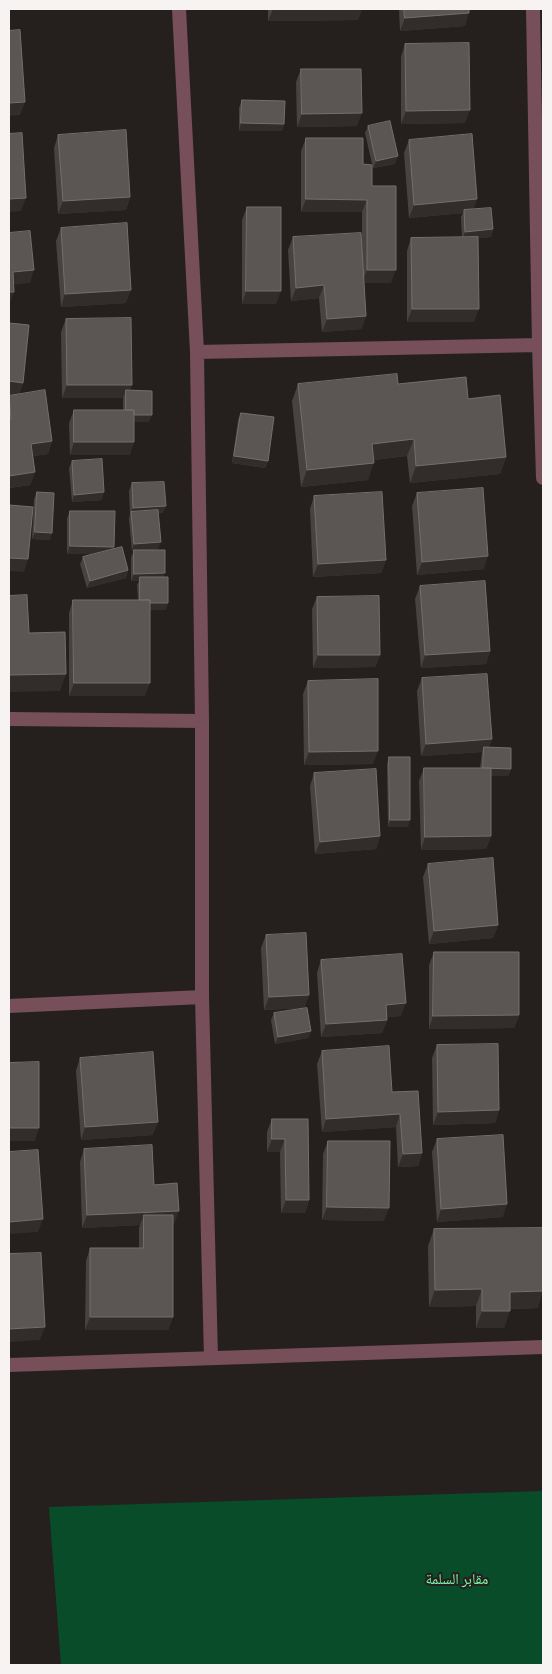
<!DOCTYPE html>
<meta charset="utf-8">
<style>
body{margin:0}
#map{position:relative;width:552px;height:1674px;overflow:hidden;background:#25201e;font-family:Commissioner,sans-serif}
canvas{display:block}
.frame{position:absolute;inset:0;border:10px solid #f7f3f2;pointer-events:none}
</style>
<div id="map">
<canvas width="552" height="1674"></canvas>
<div class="frame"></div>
</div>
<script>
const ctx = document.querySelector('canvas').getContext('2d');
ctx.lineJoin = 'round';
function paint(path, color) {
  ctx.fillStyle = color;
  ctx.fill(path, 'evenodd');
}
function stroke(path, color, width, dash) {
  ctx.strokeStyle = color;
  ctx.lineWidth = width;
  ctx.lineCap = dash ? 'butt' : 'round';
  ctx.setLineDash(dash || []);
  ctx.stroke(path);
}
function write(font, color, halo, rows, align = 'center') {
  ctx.font = font + ' Commissioner,"Noto Naskh Arabic",sans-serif';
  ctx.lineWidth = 4;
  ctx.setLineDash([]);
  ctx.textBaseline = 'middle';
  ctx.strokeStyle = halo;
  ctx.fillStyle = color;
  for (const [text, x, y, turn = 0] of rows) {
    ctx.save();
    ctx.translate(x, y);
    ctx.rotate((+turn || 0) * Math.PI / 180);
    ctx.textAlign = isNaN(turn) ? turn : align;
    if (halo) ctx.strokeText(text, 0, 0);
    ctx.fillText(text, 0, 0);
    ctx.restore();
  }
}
paint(new Path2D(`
 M543,1491V1665H61L49,1507Z`), '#094c29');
stroke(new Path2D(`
 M179,9L197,352L202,721V997L211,1358
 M533,9L539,345L543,478
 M197,352L539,345
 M9,719L202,721
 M9,1006L202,997
 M9,1365L543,1347`), '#764f5a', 14);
paint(new Path2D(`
 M268,9H362L358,20L268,21Z
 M399,9H469L465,26L400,31Z
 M405,44L465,123L401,124V57Z
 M301,69L357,126L297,127L296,82Z
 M242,100L284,124L282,131H239V108Z
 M368,126L395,164L373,168L365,133Z
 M58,135L130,197L126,210L58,214L54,148Z
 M306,138L363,164L372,186L391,283H364L366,316L361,329L322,332L319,298L291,301L288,250L293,237L362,259V212H301V151Z
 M409,140L493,229L491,237L478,238L474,322H407V251L411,238L462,237L461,217L463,213L409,218L404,153Z
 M247,207L276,304H242V220Z
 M61,228L126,303L61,307L56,241Z
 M66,319L130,391L149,422H134L130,455H70L69,423L74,410H123V398H62L61,332Z
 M23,383L19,394L52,441L48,454L33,456L35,472L30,485L9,488V396L12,395H9Z
 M298,384H398L468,399L506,457L500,474L410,483L407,456L374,460L368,480L301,487L292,401Z
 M241,413L268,461L265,468L232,463L238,420Z
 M72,461L102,500L72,502L69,468Z
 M132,483L163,513H158V549L143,550L164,577L166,610H150L145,696H69V613L73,600H138L137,585L139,581H131V557L134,551H132L129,519L130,514L129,491Z
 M37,492L50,540L32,539L34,499Z
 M417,493L484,569L417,575L412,506Z
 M314,496L386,560L381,573L313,577L310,509Z
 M70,511L113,549L128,570L126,578L87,588L80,564L83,557L95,554H67V518Z
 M420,586L490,651L486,664L421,668L415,599Z
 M317,597L380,655L375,667L313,668L312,609Z
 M422,678L492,739L489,747L511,769L508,776H491V836L486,849L421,850L419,781L424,768H480L482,752L421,756L417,691Z
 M308,681L373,764L304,765L303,694Z
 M389,757L408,827H388L387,764Z
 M314,773L380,836L376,849L315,854L310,786Z
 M428,864L498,925L493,938L429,944L423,877Z
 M266,935L309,995L304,1008L264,1010L261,948Z
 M434,952L519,1015L514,1028L429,1029V965Z
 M321,960L401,1016L387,1017V1020L382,1033L321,1037L317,973Z
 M274,1013L311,1031L308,1038L275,1044L271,1020Z
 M437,1045L499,1110L495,1123L433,1125L432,1058Z
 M322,1051L392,1092L422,1153L418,1166L398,1167L396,1127L322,1132L317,1064Z
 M80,1058L153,1135L81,1140L76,1071Z
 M272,1119H308L309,1200L305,1213H281L280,1152H267V1132Z
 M437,1139L503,1217L437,1222L432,1152Z
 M328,1141L384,1221L322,1220L323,1154Z
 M84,1149L154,1185L174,1224H173V1317L168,1330H85L86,1261L90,1248H139V1228L140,1225L82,1228L80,1162Z
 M434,1229L538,1308L510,1309L504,1328H476V1306L429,1307L428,1246Z`), '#484341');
paint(new Path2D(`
 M273,9H362L358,20L268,21Z
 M469,13L465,26L400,31L405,18Z
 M25,102L20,115L9,116V103Z
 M470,110L465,123L401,124L406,111Z
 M362,113L357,126L297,127L302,114Z
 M241,123L284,124L282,131H239Z
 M398,156L395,164L373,168L376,161Z
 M130,197L126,210L58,214L63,201Z
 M26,198L21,211L9,212V199Z
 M306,199L367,200L362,212H301Z
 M477,199L473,212L464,210L463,213L409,218L414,205Z
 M493,229L491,237L463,239L465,232Z
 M34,270L30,283L9,285L13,272Z
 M367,270H396L391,283H362Z
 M324,285L319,298L291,301L296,288Z
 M131,290L126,303L61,307L65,294Z
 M246,291H281L276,304H242Z
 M9,292H14L9,305Z
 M412,309H479L474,322H407Z
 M366,316L361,329L322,332L327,319Z
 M9,381L23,383L18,396L9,395Z
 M67,385H132L127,398L126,390L123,398H62Z
 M125,415H152L149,422H123Z
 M414,439L407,456L366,461L372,444Z
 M52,441L48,454L26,457L31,444Z
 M74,442H134L130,455H70Z
 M234,456L268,461L265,468L232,463Z
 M506,457L500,474L410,483L416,466Z
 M374,463L368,480L301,487L307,470Z
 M35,472L30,485L9,488V476Z
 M104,492L102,500L72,502L74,495Z
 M166,506L163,513L132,515L131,512L133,508Z
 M35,532L52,533L50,540L32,539Z
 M161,542L158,549L132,551L134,544Z
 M70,546L114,547L111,554H67Z
 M488,556L484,569L417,575L422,562Z
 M9,558L28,559L24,572L9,571Z
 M386,560L381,573L313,577L318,564Z
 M128,570L126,578L87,588L90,581Z
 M165,573L162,581L140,577L139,581H131L134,574Z
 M140,603H168L166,610H138Z
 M490,651L486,664L421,668L425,655Z
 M318,655H380L375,667L313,668Z
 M66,674L60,691L9,692V675Z
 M74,683H150L145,696H69Z
 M492,739L488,752L484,747L482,752L421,756L426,744Z
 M378,751L373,764L304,765L309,752Z
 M483,768L511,769L508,776H480Z
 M390,820H410L408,827H388Z
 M380,836L376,849L315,854L320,842Z
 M491,836L486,849L421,850L425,837Z
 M498,925L493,938L429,944L434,931Z
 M309,995L304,1008L264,1010L269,997Z
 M406,1003L401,1016L381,1018L386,1005Z
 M519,1015L514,1028L429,1029L433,1016Z
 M387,1020L382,1033L321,1037L326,1024Z
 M311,1031L308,1038L275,1044L278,1037Z
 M499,1110L495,1123L433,1125L438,1112Z
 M400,1114L396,1127L322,1132L326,1119Z
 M158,1122L153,1135L81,1140L85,1127Z
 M9,1128H39L35,1141H9Z
 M272,1139H285L280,1152H267Z
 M422,1153L418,1166L398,1167L403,1154Z
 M286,1200H309L305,1213H281Z
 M507,1204L503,1217L437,1222L441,1209Z
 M327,1207L389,1208L384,1221L322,1220Z
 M179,1211L174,1224L143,1225L144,1215L140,1225L82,1228L87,1215Z
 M43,1219L38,1232L9,1234V1222Z
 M482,1289L476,1306L429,1307L435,1290Z
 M543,1291L538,1308L504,1309L510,1292Z
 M482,1311H510L504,1328H476Z
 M90,1317H173L168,1330H85Z
 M45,1327L40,1340L9,1342V1329Z`), '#322d2b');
const building = new Path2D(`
 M404,9H469V13L405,18Z
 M20,30L25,102L9,103V31Z
 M469,43L470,110L406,111L405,44Z
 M301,69H361L362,113L302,114Z
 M242,100L285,101L284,124L241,123Z
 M390,121L398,156L376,161L368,126Z
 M126,130L130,197L63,201L58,135Z
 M22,133L26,198L9,199V134Z
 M472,134L477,199L414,205L409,140Z
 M306,138H363V164L372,165V186H396V270H367V200L306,199Z
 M247,207H281V291H246Z
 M491,208L493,229L465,232L464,210Z
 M127,223L131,290L65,294L61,228Z
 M30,231L34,270L13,272L14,292H9V233Z
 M361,233L366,316L327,319L324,285L296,288L293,237Z
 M478,237L479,309H412L411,238Z
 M131,318L132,385H67L66,319Z
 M9,323L29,325L23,383L9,381Z
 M397,374L398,384L466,377L468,399L500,395L506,457L416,466L414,439L372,444L374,463L307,470L298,384Z
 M45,390L52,441L31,444L35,472L9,476V419H11L9,396Z
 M126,390L152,391V415H134V410H126Z
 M74,410H134V442H74Z
 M241,413L274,417L268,461L234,456Z
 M102,459L104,492L74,495L72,461Z
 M164,482L166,506L133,508L132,483Z
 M483,488L488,556L422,562L417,493Z
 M37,492L54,493L52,533L35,532Z
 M382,492L386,560L318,564L314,496Z
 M9,505L33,507L28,559L9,558Z
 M158,510L161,542L134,544L131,512Z
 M70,511H115L114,547L70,546Z
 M122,547L128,570L90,581L83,557Z
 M134,550H165V573L134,574Z
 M140,577H168V603H150V600H140Z
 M485,581L490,651L425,655L420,586Z
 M27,595L29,633L65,632L66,674L9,675V596Z
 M379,596L380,655H318L317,597Z
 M73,600H150V683H74Z
 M487,674L492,739L426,744L422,678Z
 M378,679V751L309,752L308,681Z
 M484,747L511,748V769L483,768Z
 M389,757H410V820H390Z
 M424,768H491V836L425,837Z
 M376,769L380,836L320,842L314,773Z
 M493,858L498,925L434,931L428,864Z
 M306,933L309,995L269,997L266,935Z
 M434,952H519V1015L433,1016Z
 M402,954L406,1003L386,1005L387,1020L326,1024L321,960Z
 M307,1008L311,1031L278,1037L274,1013Z
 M498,1044L499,1110L438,1112L437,1045Z
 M389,1046L392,1092L418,1091L422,1153L403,1154L400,1114L326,1119L322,1051Z
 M153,1052L158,1122L85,1127L80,1058Z
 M39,1062V1128H9V1063Z
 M272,1119H308L309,1200H286L285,1139H272Z
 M503,1135L507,1204L441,1209L437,1139Z
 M328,1141H390L389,1208L327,1207Z
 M152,1145L154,1185L177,1183L179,1211L87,1215L84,1149Z
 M38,1150L43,1219L9,1222V1152Z
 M144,1215H173V1317H90V1248H143Z
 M543,1228V1291L510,1292V1311H482V1289L435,1290L434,1229Z
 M41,1253L45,1327L9,1329V1254Z`);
paint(building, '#5b5654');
stroke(building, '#736f6d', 1);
write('15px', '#7cf4a8', '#25201e', [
 ["مقابر السلمة",457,1579]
]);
</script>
